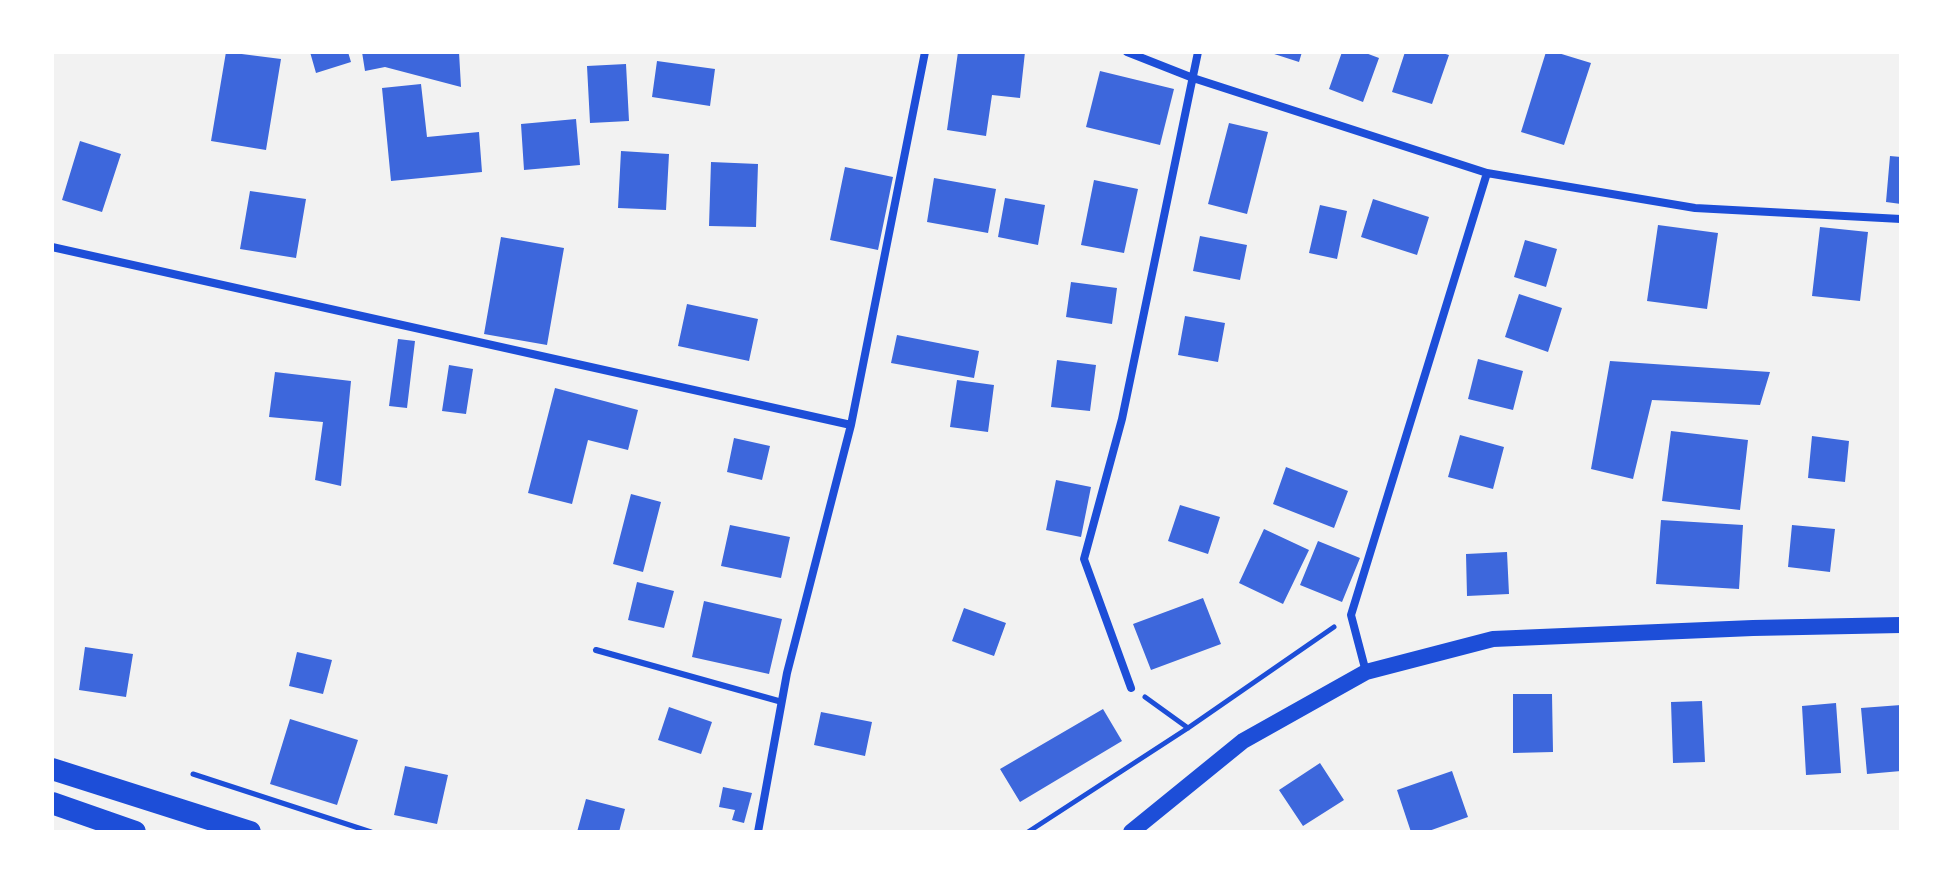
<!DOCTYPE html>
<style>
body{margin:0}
#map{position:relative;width:1953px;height:884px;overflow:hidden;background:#f2f2f2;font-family:"Open Sans",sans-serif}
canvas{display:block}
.frame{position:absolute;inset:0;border:54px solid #fff;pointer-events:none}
</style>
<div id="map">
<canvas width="1953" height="884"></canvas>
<div class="frame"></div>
</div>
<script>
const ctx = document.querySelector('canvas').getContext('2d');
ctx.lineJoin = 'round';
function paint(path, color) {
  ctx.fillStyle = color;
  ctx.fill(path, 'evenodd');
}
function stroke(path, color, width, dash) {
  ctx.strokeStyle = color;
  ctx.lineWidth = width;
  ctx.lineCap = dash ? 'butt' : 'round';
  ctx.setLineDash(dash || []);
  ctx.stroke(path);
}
paint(new Path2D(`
 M226,52L281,59L266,150L211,141Z
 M310,52H348L351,62L316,73Z
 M362,52H459L461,87L385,67L365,71Z
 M958,52H1025L1020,98L992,95L986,136L947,130Z
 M1268,52H1302L1299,62Z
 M1342,52H1363L1379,58L1363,102L1329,89Z
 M1405,52H1439L1449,55L1432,104L1392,92Z
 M1546,52H1555L1591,63L1564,145L1521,132Z
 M657,61L715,69L710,106L652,97Z
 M626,64L629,121L590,123L587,66Z
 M1100,71L1174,89L1160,145L1086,127Z
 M421,84L427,137L479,132L482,172L391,181L382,88Z
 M576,119L580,165L524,170L521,124Z
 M1229,123L1268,132L1247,214L1208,204Z
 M80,141L121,154L102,212L62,200Z
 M621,151L669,154L666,210L618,208Z
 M1890,156L1901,157V204L1886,202Z
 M711,162L758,164L756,227L709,226Z
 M845,167L893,177L878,250L830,240Z
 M934,178L996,189L988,233L927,222Z
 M1094,180L1138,189L1124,253L1081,245Z
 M250,191L306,199L296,258L240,249Z
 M1005,198L1045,205L1038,245L998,237Z
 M1373,199L1429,217L1417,255L1361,237Z
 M1320,205L1347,211L1337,259L1309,253Z
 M1658,225L1718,233L1707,309L1647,301Z
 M1820,227L1868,232L1860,301L1812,296Z
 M1200,236L1247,245L1240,280L1193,271Z
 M501,237L564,248L547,345L484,334Z
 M1525,240L1557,249L1546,287L1514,277Z
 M1071,282L1117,288L1112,324L1066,317Z
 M1519,294L1562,308L1548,352L1505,337Z
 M687,304L758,319L749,361L678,346Z
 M1185,316L1225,323L1218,362L1178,355Z
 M897,335L979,351L974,378L891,363Z
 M398,339L415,341L407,408L389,406Z
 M1478,359L1523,371L1513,410L1468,399Z
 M1057,360L1096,365L1090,411L1051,407Z
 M1610,361L1770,372L1760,405L1652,400L1633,479L1591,469Z
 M449,365L473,369L466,414L442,411Z
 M275,372L351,381L341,486L315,480L323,422L269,417Z
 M957,380L994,385L988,432L950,427Z
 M555,388L638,410L628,450L588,440L572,504L528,493Z
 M1671,431L1748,440L1740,510L1662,501Z
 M1460,435L1504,447L1493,489L1448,477Z
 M1812,436L1849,441L1845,482L1808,478Z
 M734,438L770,446L762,480L727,472Z
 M1286,467L1348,491L1334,528L1273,504Z
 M1056,480L1091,487L1081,537L1046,530Z
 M631,494L661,502L643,572L613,564Z
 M1180,505L1220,517L1208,554L1168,541Z
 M1661,520L1743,525L1739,589L1656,584Z
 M730,525L790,537L781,578L721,566Z
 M1792,525L1835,529L1830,572L1788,567Z
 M1264,529L1309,550L1283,604L1239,583Z
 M1318,541L1360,558L1342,602L1300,585Z
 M1507,552L1509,594L1467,596L1466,554Z
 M637,582L674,591L664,628L628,620Z
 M1203,598L1221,644L1151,670L1133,624Z
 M704,601L782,619L769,674L692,657Z
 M964,608L1006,623L994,656L952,641Z
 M85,647L133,654L126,697L79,690Z
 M297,652L332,660L323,694L289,686Z
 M1513,694H1552L1553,752L1513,753Z
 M1702,701L1705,762L1673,763L1671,702Z
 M1836,703L1841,773L1806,775L1802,706Z
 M1901,705V771L1867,774L1861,708Z
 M669,707L712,722L701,754L658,740Z
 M1103,709L1122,741L1020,802L1000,769Z
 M821,712L872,722L865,756L814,745Z
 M290,719L358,740L337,805L270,784Z
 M1320,763L1344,800L1303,826L1279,790Z
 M405,766L448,775L437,824L394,815Z
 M1452,771L1468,817L1426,832H1411L1397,790Z
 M723,787L752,793L744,823L732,820L735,810L719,807Z
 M586,799L625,809L619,832H577Z`), '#3d67dc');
stroke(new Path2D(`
 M1145,697L1188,728
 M193,774L371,832
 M1028,832L1188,728L1334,627`), '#1d4ed8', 5);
stroke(new Path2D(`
 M596,650L782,702`), '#1d4ed8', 6);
stroke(new Path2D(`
 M1127,52L1193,78L1487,173L1695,208L1901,219
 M52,247L851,425
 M1366,672L1351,615L1487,173
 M1131,688L1084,559L1122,419L1198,52
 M758,832L787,673L851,425L925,52`), '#1d4ed8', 8);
stroke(new Path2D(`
 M1131,832L1243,741L1366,672L1493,639L1753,628L1901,625`), '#1d4ed8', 16);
stroke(new Path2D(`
 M52,769L250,832
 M52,803L135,832`), '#1d4ed8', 22);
</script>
